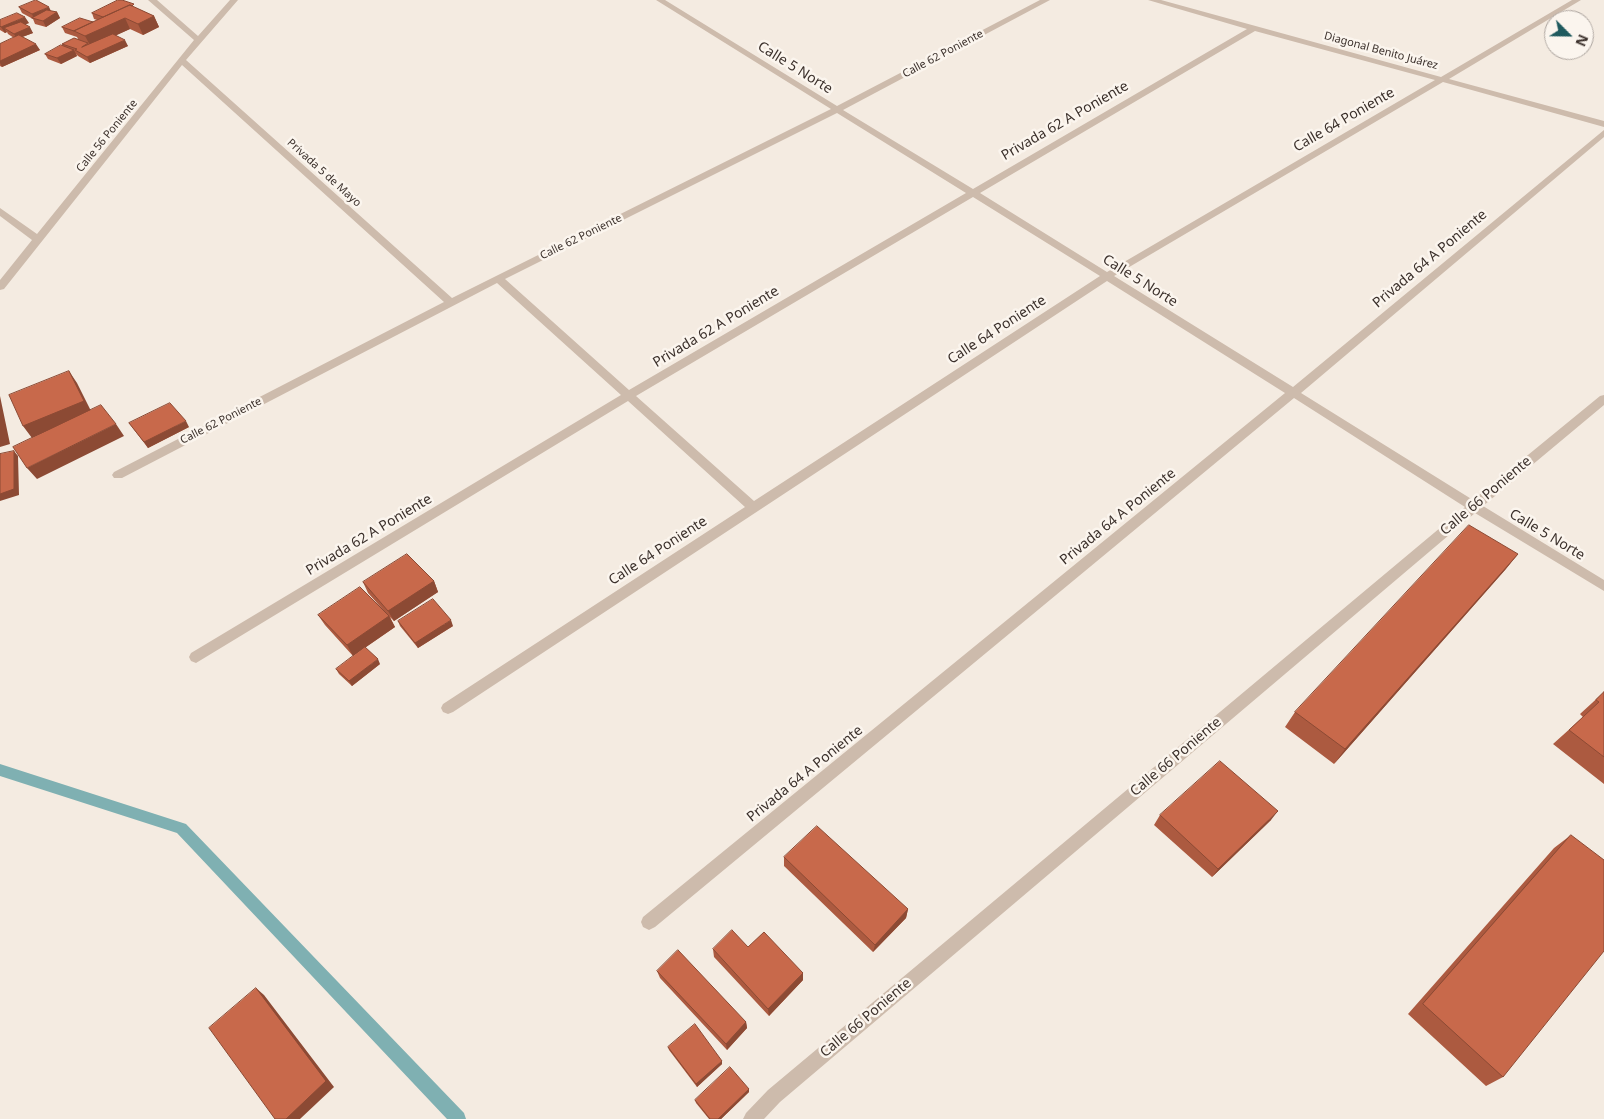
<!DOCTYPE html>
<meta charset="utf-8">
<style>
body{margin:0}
#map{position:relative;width:1604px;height:1119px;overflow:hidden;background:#f4ebe1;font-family:"Noto Sans",sans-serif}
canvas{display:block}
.north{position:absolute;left:1544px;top:10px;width:50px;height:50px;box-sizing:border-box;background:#fbf5ee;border:1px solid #aea6a0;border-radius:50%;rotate:113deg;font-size:14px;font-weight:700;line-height:20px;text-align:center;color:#3b302b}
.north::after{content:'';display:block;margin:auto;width:18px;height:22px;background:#1f5a5e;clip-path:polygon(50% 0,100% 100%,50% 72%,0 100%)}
</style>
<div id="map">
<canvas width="1604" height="1119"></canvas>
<div class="north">N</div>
</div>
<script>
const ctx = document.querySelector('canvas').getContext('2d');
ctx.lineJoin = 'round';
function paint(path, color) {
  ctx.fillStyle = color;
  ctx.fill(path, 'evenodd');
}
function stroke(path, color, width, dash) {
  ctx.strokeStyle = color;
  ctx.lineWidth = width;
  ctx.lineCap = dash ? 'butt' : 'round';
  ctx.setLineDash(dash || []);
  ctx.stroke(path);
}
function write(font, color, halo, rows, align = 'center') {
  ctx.font = font + ' "Noto Sans",sans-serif';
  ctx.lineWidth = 5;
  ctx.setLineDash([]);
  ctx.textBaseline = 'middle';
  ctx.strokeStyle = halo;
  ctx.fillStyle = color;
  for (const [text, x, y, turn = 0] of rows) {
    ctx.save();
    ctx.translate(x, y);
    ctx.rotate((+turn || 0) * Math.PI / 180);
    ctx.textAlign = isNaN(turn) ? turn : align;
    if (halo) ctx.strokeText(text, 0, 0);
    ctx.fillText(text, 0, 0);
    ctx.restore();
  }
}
paint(new Path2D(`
 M0,764L186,824L464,1113L466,1119H447L177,833L0,776Z`), '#7fb0b2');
paint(new Path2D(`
 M148,0H157L198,36L230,0H238L186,60L452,298L831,109L656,0H665L837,106L1040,0H1050L843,110L973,189L1247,29L1148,0H1161L1441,77L1572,0H1581L1449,79L1604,121V127L1443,82L1114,276L1293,387L1604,130V137L1301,393L1473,500L1600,396L1604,395V405L1483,506L1604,580V591L1475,513L780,1102L764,1119H743L746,1113L768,1090L1465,507L1294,398L655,927L649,930L643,927L641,922L643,917L1285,393L1107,281L453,712L448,714L443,712L441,708L443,704L745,507L628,401L196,663L191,661L189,657L191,653L621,395L497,283L122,478H114L112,475L114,472L444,302L182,65L4,289L0,290V280L32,240L0,216V208L37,234L194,40ZM1255,31L1435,80L1107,272L980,193ZM837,113L966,193L629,390L505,279ZM973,197L1100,276L754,501L636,396Z`), '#cdbbac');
paint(new Path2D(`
 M19,7L50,11L57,12L60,18L46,27L35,24L33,19L22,13Z
 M136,8L154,16L159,27L143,35L130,29L116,35L128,46L90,63L78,56L76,54L77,56L61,64L48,59L45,54L63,46L62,44L78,39L77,37L65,33L62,27L93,22L97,20L94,19L92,13Z
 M0,20L29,23L25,24L33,33L22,37L40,50L2,67L0,66V44L14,38L8,34L7,32L5,33L0,30Z
 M129,423L189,427L148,448Z
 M1518,554L1505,570L1334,764L1285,727L1295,712Z
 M434,581L438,592L394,621L390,617L395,627L353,656L325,625L318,615L385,612L368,593L363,582Z
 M398,621L453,626L418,648L400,626Z
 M380,664L352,686L339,674L336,669Z
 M1604,692V784L1553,744L1583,717L1580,714Z
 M1160,815L1271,820L1212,877L1154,825Z
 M1571,835L1503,1077L1486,1086L1408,1014L1554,848Z
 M784,857L908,909L906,918L873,952L784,866Z
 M748,947L803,980L769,1016L714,957L713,949Z
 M657,971L746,1022L747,1028L727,1050L660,978Z
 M668,1047L722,1064L697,1087L669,1050Z
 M749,1092L721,1119H709L696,1103L695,1100Z`), '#ac5a40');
paint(new Path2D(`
 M49,7L52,13L34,19L32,14Z
 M57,12L60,18L46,27L43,21Z
 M154,16L159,27L143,35L138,24Z
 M25,17L29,23L9,31L4,28L7,32L5,33L1,27Z
 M125,18L130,29L91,47L85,36Z
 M30,27L33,33L17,39L14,34Z
 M125,40L128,46L90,63L87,57Z
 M36,44L40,50L2,67L0,63V61Z
 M74,50L77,56L61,64L57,58Z
 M69,371L77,383L92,413L32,438L23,426Z
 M0,396L10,444L0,447Z
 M186,421L189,427L148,448L144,442Z
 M116,424L124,436L37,479L27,468Z
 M14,451L18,456L19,495L0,501V494Z
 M1518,554L1505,570L1334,764L1345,749Z
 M434,581L438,592L394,621L388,611Z
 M389,616L395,627L353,656L347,645Z
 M451,620L453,626L418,648L415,643Z
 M378,659L380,664L352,686L349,681Z
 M1278,811L1271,820L1212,877L1218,869Z
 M908,909L906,918L873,952L875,945Z
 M803,973V980L769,1016L768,1009Z
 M256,988L264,995L334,1087L300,1119H286Z
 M746,1022L747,1028L727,1050L726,1044Z
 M722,1061V1064L697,1087L696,1084Z
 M749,1089V1092L721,1119H718Z`), '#8c4a34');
const building = new Path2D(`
 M36,0L49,7L32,14L19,7Z
 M118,0H122L134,4L132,6L130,5L103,17L92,13Z
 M130,5L154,16L138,24L125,18L85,36L74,31Z
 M47,10L57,12L43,21L32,18Z
 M17,13L25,17L1,27L0,26V20Z
 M80,18L93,22L74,31L62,27Z
 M21,22L30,27L14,34L4,28Z
 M113,34L125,40L87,57L75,50L77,49L62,44L74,38L88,43L82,47Z
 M19,35L36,44L0,61V44Z
 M61,45L74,50L57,58L45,54Z
 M69,371L84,401L23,426L9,395Z
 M170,403L186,421L144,442L129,423Z
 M101,405L116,424L27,468L13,447Z
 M14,451V489L0,494V454Z
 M1469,525L1518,554L1345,749L1295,712Z
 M407,554L434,581L388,611L363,582Z
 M360,587L389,616L347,645L318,615Z
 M433,599L451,620L415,643L398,621Z
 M365,647L378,659L349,681L336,669Z
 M1604,692V757L1569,730L1599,702L1596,700Z
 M1220,761L1278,811L1218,869L1160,815Z
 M817,826L908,909L875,945L784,857Z
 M1571,835L1604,860V951L1503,1077L1423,1004Z
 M732,930L748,947L764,932L803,973L768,1009L713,949Z
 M678,950L746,1022L726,1044L657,971Z
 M256,988L326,1081L286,1119H275L209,1028Z
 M695,1024L722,1061L696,1084L668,1047Z
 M730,1067L749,1089L718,1119H710L695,1100Z`);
paint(building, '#c8694b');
stroke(building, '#8c4a34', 1);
write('11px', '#3b302b', '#fbf5ee', [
 ["Diagonal Benito Juárez",1381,51,15],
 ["Calle 62 Poniente",943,54,-28],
 ["Calle 56 Poniente",107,136,-51],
 ["Privada 5 de Mayo",324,173,42],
 ["Calle 62 Poniente",581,237,-26],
 ["Calle 62 Poniente",221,421,-27]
]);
write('14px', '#3b302b', '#fbf5ee', [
 ["Calle 5 Norte",795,68,32],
 ["Calle 64 Poniente",1344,120,-30],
 ["Privada 62 A Poniente",1065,121,-30],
 ["Privada 64 A Poniente",1430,259,-40],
 ["Calle 5 Norte",1140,281,32],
 ["Privada 62 A Poniente",716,327,-31],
 ["Calle 64 Poniente",997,330,-33],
 ["Calle 66 Poniente",1486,496,-40],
 ["Privada 64 A Poniente",1118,517,-39],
 ["Privada 62 A Poniente",369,535,-31],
 ["Calle 5 Norte",1547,535,31],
 ["Calle 64 Poniente",658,551,-33],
 ["Calle 66 Poniente",1176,757,-40],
 ["Privada 64 A Poniente",805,774,-39],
 ["Calle 66 Poniente",866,1018,-40]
]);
</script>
